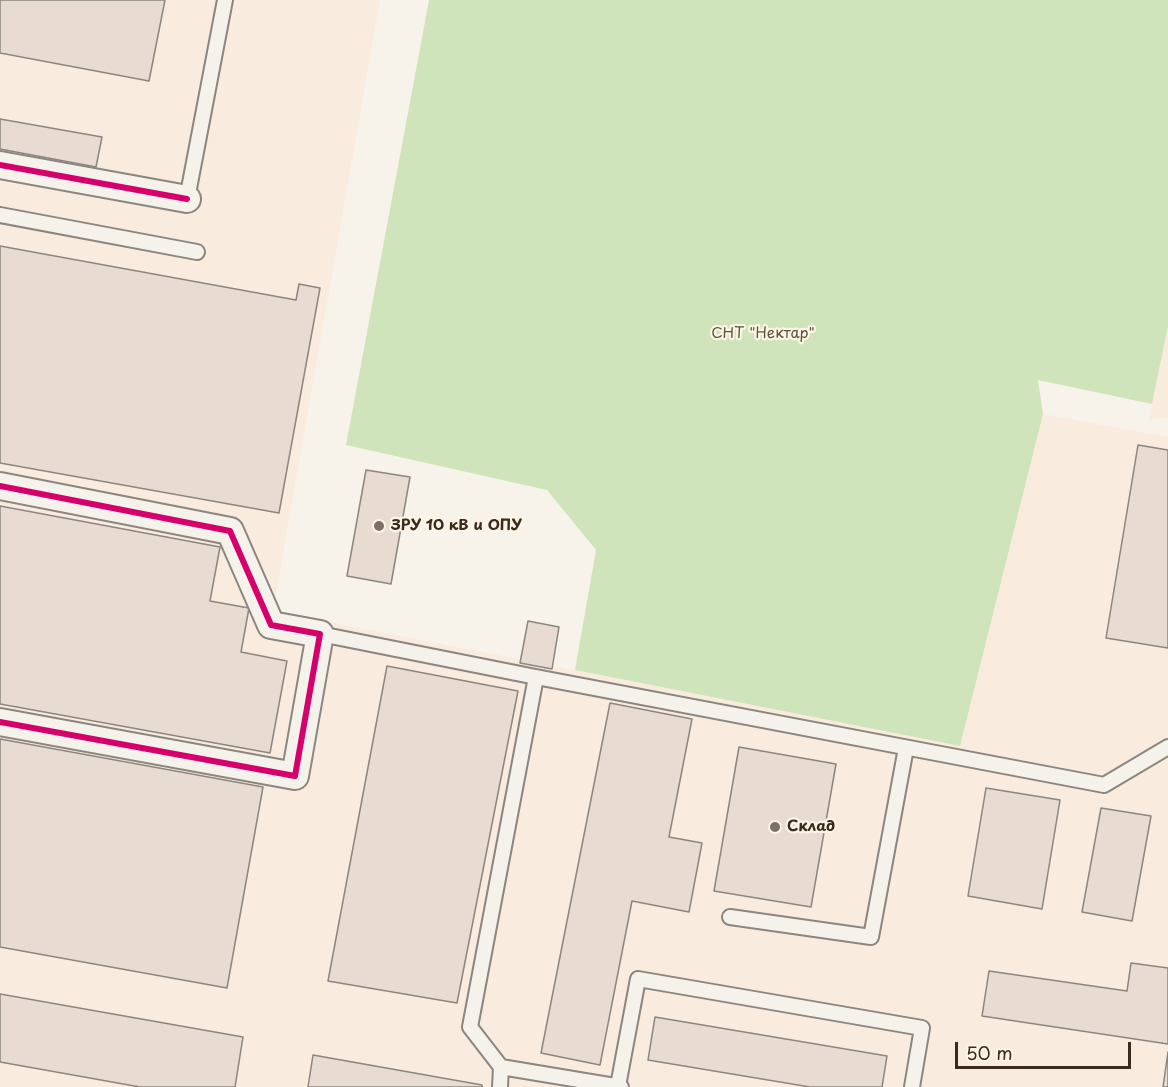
<!DOCTYPE html>
<meta charset="utf-8">
<style>
body{margin:0}
#map{position:relative;width:1168px;height:1087px;overflow:hidden;background:#f7f3ea;font-family:"Playpen Sans",sans-serif}
canvas{display:block}
.scale{position:absolute;left:955px;top:1042px;width:176px;height:27px;box-sizing:border-box;border:3px solid #3b2a1e;border-top:0;padding-left:8px;font-size:18px;line-height:21px;white-space:nowrap;color:#3b2a1e;-webkit-text-stroke:4px #fcf5e5;paint-order:stroke}
</style>
<div id="map">
<canvas width="1168" height="1087"></canvas>
<div class="scale">50 m</div>
</div>
<script>
const ctx = document.querySelector('canvas').getContext('2d');
ctx.lineJoin = 'round';
function paint(path, color) {
  ctx.fillStyle = color;
  ctx.fill(path, 'evenodd');
}
function stroke(path, color, width, dash) {
  ctx.strokeStyle = color;
  ctx.lineWidth = width;
  ctx.lineCap = dash ? 'butt' : 'round';
  ctx.setLineDash(dash || []);
  ctx.stroke(path);
}
function write(font, color, halo, rows, align = 'center') {
  ctx.font = font + ' "Playpen Sans",sans-serif';
  ctx.lineWidth = 4.5;
  ctx.setLineDash([]);
  ctx.textBaseline = 'middle';
  ctx.strokeStyle = halo;
  ctx.fillStyle = color;
  for (const [text, x, y, turn = 0] of rows) {
    ctx.save();
    ctx.translate(x, y);
    ctx.rotate((+turn || 0) * Math.PI / 180);
    ctx.textAlign = isNaN(turn) ? turn : align;
    if (halo) ctx.strokeText(text, 0, 0);
    ctx.fillText(text, 0, 0);
    ctx.restore();
  }
}
paint(new Path2D(`
 M0,0H380L273,611L960,746L1043,414L1168,437V1087H0Z
 M1168,326V417L1149,420L1152,404Z`), '#f9ebdd');
paint(new Path2D(`
 M429,0H1168V326L1152,404L1038,380L1043,414L960,746L575,670L596,550L547,490L346,445Z`), '#d0e4bb');
const building = new Path2D(`
 M0,0H165L149,81L0,53Z
 M0,119L102,137L96,167L0,149Z
 M0,246L296,300L299,284L320,288L279,513L0,463Z
 M1138,445L1168,450V648L1106,638Z
 M366,470L410,477L391,584L347,576Z
 M0,506L220,547L210,601L249,608L241,652L287,661L270,753L0,704Z
 M528,621L559,627L552,669L520,663Z
 M387,666L518,691L457,1003L328,981Z
 M610,703L692,719L669,837L702,843L689,912L632,901L600,1065L541,1053Z
 M0,739L263,787L227,988L0,947Z
 M739,747L836,764L811,907L714,891Z
 M986,788L1060,800L1042,909L968,896Z
 M1101,808L1151,816L1132,921L1082,912Z
 M1131,963L1168,968V1044L982,1016L989,971L1127,991Z
 M0,994L243,1037L235,1087H140L0,1062Z
 M655,1017L887,1056L882,1087H810L648,1060Z
 M1168,1052V1087H1163Z
 M313,1055L482,1085V1087H308Z`);
paint(building, '#e7dbd2');
stroke(building, '#8b867f', 1.5);
const service = new Path2D(`
 M187,199L225,0
 M0,215L197,252
 M320,634L536,677L1104,785L1168,747
 M730,917L871,937L906,748
 M501,1067L621,1087
 M618,1086L638,979L922,1028L912,1087
 M500,1087L501,1067L470,1027L536,677`);
const minor = new Path2D(`
 M0,165L187,199
 M0,486L230,531L271,625L320,634L295,776L0,722`);
stroke(service, '#8b867f', 18);
stroke(minor, '#8b867f', 30);
stroke(service, '#f5f2ec', 14);
stroke(minor, '#f5f2ec', 26);
stroke(new Path2D(`
 M0,165L187,199
 M0,486L230,531L271,625L320,634L295,776L0,722`), '#d6006c', 6);
for (const [x, y, r, color] of [
 [379,526,6,"#7d7065"],
 [775,827,6,"#7d7065"]
]) {
  const dot = new Path2D();
  dot.arc(x, y, r, 0, 2 * Math.PI);
  ctx.fillStyle = color;
  ctx.fill(dot);
  stroke(dot, '#fcf5e5', 2);
}
write('15px', '#58553c', '#fcf5e5', [
 ["СНТ \"Нектар\"",763,334]
]);
write('bold 15px', '#3b2a1e', '#fcf5e5', [
 ["ЗРУ 10 кВ и ОПУ",391,526],
 ["Склад",787,827]
], 'left');
</script>
